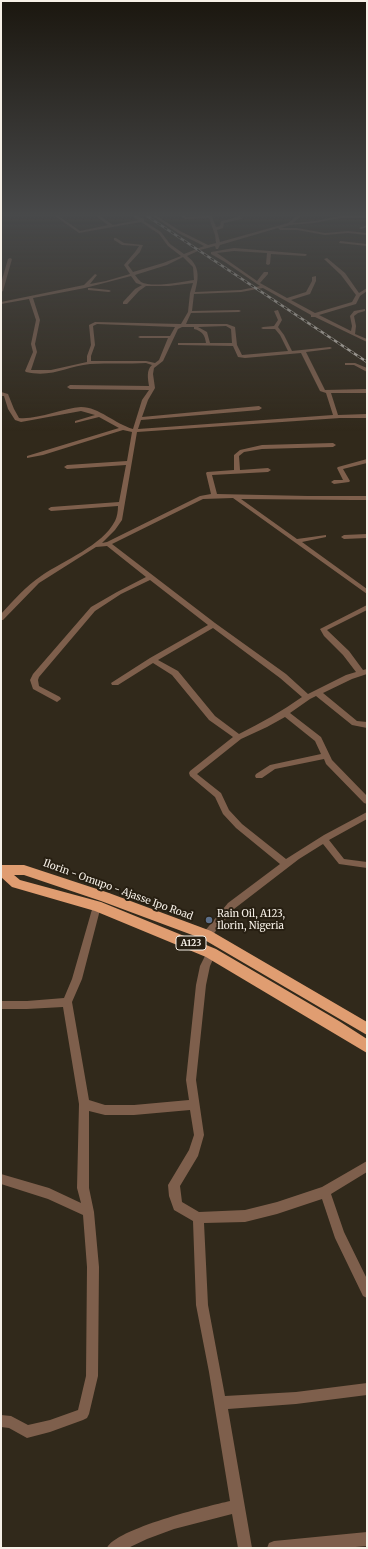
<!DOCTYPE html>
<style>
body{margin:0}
#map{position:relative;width:368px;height:1549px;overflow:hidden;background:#31291b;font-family:Merriweather,serif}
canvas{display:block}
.frame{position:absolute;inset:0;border:2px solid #f6f0e7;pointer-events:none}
</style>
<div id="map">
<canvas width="368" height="1549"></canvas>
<div class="frame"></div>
</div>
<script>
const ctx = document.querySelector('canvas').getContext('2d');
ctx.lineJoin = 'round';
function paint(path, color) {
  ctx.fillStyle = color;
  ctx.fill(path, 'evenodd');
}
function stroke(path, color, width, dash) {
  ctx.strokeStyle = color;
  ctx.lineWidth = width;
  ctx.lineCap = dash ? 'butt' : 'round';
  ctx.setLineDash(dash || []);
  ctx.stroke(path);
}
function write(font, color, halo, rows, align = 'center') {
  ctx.font = font + ' Merriweather,serif';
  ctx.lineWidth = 4;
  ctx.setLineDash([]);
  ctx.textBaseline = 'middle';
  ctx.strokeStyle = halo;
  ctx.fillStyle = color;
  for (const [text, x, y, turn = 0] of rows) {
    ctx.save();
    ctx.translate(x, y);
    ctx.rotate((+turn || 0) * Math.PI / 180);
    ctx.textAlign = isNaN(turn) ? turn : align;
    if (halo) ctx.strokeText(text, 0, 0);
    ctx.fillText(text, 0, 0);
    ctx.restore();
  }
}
paint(new Path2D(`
 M52,214H56L80,231L108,225L93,214H97L113,225L138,220L130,214H134L144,219V221L161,232L170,244L184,254L204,246L178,233L150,214H154L180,231L208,245L216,243L215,235L209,218L185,219L180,214H184L186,217L208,216L207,214H211L216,227L220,226L221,221L238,217L235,214H239L242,219L224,223L223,228L217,230L220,242L288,223L297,216L296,214H300L301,216L293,223L314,221L341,216H367V218H341L314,223L290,225L281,228H297L325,233L348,231L367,233V235L348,233L325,235L297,230H280L278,228L220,245L218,249H216L215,246L200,250L187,256C200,266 199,277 195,292L241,290L260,286L225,262L211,254V252L234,248L306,254L307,255L305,256L271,254L270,264L268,265L266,264L267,253L234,251L217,253L257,281L264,272H268V274L260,283L287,298L306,292L312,281V277L316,276V281L310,294L291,300L315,313L352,302L356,295L341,275L324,259L327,258L345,273L359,293L367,288V291L360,296L356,304L319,315L351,331L352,326L350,316L354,311L365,309V311L358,313L354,316L356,326L355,334L367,339V342L315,317H311V315L263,288L241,292L194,294L192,311L239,310L241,311L239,312L191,313L186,324H227L235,327L237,345L242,355L288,351L280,335L275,329H263L261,328L263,327L274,326L278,320L274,311L278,310L282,320L278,327L284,335L292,351L330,347L332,348L330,349L306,352L325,390L367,389V393H331L338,415L367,414V418H340L137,432L122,520L115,530L102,543L107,542L200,496L211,494L206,473L207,472L234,470V455L240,450L262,445L333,443L336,445L333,447L262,449L244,452L239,456L240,470L268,468L271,470L268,472L212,475L217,494L308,496H367V500H352L241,499L297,539L326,535V537L302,542L367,589V594L233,498L203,499L112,544L215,623L286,674L308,694L346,675L356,672L343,655L324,636L320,629L367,605V610L327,630L349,651L363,670L367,669V674L352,679L323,693L357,721L367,722V728L352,725L316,696L310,699L290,713L321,737L332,760L367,796V804L364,803L326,764L324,759L275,769L262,778H256L255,776L256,774L270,765L321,754L315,741L285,717L267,727L241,739L197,774L221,793L229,810L242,824L286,859L324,835L367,812V819L329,840L344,859L367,862V868L339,864L323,844L299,859L234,909L210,938L207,939L204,938L202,935L204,932L228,903L280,864L236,828L223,814L215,797L190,776L189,773L190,771L233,737L209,720L172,675L153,663L118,685H112L111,683L150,658L208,625L150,580L121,594L95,611L39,677L38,680L39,686L60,697L61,699L57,702L33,689L30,680L33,674L91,607L117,592L146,577L107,546L96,547L39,583L3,620H1V614C14,600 26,586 41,576C64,560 102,546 115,521C117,517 118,511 118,506L51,511L48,509L51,507L119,502L126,465L67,469L64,467L67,465L127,461L132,432L123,430L43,455L27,458V456L119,428L99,417L75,423V421L95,415L81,411L21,422L15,420L8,409L4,396H1V392L8,394L14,409L19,418C37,420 63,408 81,407C99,407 115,424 133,429L142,400L149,390L70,389L67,387L70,385L149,386C148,379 146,370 152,365L146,363C128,364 109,363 90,364C67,366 52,378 26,372L25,371L33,352L31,344L36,320L29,299L1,304V302L84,285L95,274L97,275L90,284L106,281L130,274L124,265L135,252L139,246L122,245L114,240V238H116L124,243L143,245L140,252L128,265L133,272L163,263L181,256L168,246L159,234L141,222L79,233ZM183,257L193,267L194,280C182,282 152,288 141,282C139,280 137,278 135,275L167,265ZM131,276L136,283L142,285L135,289L123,302V304H127L139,291L146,286H169L193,283L190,293L188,312L181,324L95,322L89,325L91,345L87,356V362L51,370H31L37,352L35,344L40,320L33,298L85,288ZM97,324L175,327L170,336H140L138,337L140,338H168L159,360L155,363L146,361H91V356L95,345L93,326ZM226,326L231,329L232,343H210L207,332L198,327ZM182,327H194V329C202,331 205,335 206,343H178V345H180L233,346L238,357L245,358L301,353L320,391L326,393L333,415L138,429L141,420L259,410L262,408L259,406L142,417L148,400L155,388L153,374L154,368L163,361L178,329ZM213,628L280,678L302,697C282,711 261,723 239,734L215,716L178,671L158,660Z
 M367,225V227L361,229L359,228Z
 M340,241L367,244V246L339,243Z
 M10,258L12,259L3,291L1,292V283L8,259Z
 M90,288L109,290L111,291L109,292L88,290V288Z
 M345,363H355L367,368V372L354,365H345Z
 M367,459V463L343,469L350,481L349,482L334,484L331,482L334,480H343L337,468L338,467Z
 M367,534V538L344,539L341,537L344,535Z
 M97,902L100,903L101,906L82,979L72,1002L89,1100L105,1105H134L189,1100L186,1080L196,985L200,966L208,950L211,949L214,950L216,953L210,966L206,985L196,1080L204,1135L198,1156L180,1186L182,1202L199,1212L245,1210L277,1202L322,1187L367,1161V1172L331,1194L344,1232L367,1279V1298L363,1296L335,1238L322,1199L277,1214L245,1222L204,1223L208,1305L225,1396L296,1392L367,1383V1395L296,1404L228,1409L252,1548H238L232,1514L174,1529L147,1539L128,1548H107C115,1529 208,1506 230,1501L209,1372L196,1305L193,1221L174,1210L169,1196L168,1185L189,1150L194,1135L190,1110L134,1115H105L89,1111V1188L94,1212L99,1267L98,1376L89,1414L87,1418L83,1420L50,1432L27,1438L9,1428L1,1427V1415L11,1416L28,1425L50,1420L78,1410L86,1376L87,1267L83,1215L48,1199L1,1184V1174L49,1188L81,1203L77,1188L79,1104L63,1007L27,1009H1V1001H27L64,998L72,979L93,906L94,903Z
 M367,1532V1546L344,1548H267L269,1543L274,1541Z`), '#7e5f4c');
paint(new Path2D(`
 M1,865H24L109,893L211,931L367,1022V1035L203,939L101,901L24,875H14L20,880L101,902L216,949L339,1021L367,1039V1053L206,957L95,911L12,887L1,877Z`), '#e09d71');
const rail = new Path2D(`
 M144,214L367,362`);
stroke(rail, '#c3bdb2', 2.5);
stroke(rail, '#271f12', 1.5, [4]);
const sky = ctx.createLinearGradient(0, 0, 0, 431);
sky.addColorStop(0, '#1b170f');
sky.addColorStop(0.5, '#48494a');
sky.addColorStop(1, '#48494a00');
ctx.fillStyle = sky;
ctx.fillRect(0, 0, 368, 431);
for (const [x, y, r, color] of [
 [209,920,4,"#5c6f8a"]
]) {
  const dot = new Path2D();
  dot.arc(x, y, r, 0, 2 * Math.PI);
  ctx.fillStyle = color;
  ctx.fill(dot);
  stroke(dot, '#271f12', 1.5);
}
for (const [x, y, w] of [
 [191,943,30]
]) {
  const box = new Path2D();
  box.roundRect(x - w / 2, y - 7, w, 14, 3);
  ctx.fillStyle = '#271f12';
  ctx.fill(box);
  stroke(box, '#f6f0e7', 1);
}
write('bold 9px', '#f6f0e7', null, [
 ["A123",191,943]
]);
write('10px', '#f6f0e7', '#271f12', [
 ["Ilorin - Omupo - Ajasse Ipo Road",118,890,20]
]);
write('10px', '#f6f0e7', '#271f12', [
 ["Rain Oil, A123,",217,914],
 ["Ilorin, Nigeria",217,926]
], 'left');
</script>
